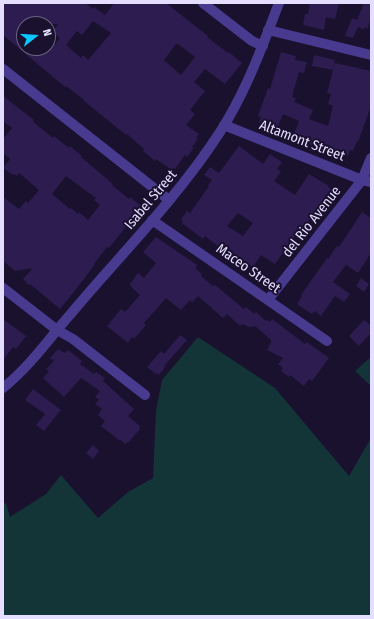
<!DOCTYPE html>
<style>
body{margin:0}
#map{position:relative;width:374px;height:619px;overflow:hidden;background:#19112e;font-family:"Fira Sans Condensed",sans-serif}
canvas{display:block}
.frame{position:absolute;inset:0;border:4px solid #e6deff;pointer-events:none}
.north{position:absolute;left:16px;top:16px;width:40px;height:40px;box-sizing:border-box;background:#19112e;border:1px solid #6b6382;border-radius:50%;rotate:73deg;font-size:11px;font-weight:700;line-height:16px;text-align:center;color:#e6deff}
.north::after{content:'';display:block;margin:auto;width:14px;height:18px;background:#0ac8ff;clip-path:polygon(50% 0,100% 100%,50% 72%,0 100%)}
</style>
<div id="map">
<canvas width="374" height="619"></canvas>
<div class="frame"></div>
<div class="north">N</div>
</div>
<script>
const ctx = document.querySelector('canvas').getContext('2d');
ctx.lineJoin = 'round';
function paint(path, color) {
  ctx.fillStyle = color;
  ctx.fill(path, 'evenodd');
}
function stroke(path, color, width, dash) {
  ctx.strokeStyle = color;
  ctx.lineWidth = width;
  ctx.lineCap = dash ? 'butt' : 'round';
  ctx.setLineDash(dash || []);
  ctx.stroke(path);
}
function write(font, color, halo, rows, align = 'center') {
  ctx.font = font + ' "Fira Sans Condensed",sans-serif';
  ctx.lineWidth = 4;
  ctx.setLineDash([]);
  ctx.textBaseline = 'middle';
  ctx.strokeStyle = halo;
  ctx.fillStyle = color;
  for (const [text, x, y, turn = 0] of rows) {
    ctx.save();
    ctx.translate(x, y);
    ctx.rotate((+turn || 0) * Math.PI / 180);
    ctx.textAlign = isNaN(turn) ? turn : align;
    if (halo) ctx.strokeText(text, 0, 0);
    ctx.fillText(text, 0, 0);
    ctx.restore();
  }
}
paint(new Path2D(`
 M198,337L275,388L349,476L371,438V616H3V504L6,503L10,517L46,494L61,475L98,518L128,492L153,478L156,411L162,380Z
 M371,357V386L355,371Z`), '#133538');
paint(new Path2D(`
 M3,3H85L93,9L94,7L105,15L114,3H166L208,36L207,37L228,53L229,52L242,63L225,84L205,69L194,82L205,91L190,110L195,114L186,125L199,134L196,138L198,139L192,147L194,148L187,157L185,155L175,169L174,168L172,170L156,159L155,161L143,151L144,149L127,134L126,135L84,101V100L66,86L65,87L3,35ZM93,21L111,33L88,60L83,55L81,58L66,45L77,31L82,35ZM24,24H58L52,32L60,38L49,51L45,48H24ZM176,44H178L195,57L181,75L164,60Z
 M310,3H339L335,19L326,17L324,30L303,25L305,14H308Z
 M364,3H371V19L367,29L364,27V30L358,27L353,38L345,36L352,18L357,20Z
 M281,52L296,56L295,60L307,62L304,73L299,72L292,97L296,98L294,102L313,110L309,119L328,126L333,106L328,104L331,94L327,93L335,63L371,71V106L358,142L357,141L353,151L350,150L348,156L342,154L340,156L314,146L293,136L299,121L283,114L277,129L259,122L261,117L258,116L268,88L270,89Z
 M314,55L335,60L333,70L312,66Z
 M3,96L34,120L33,122L53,138L54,136L69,148L70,146L82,156L81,157L113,184L112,185L129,199L130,197L142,207L109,248L107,247L94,264H95L84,279L60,309L30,284L29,285L23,279L33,268L15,271L3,261V197L19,209L26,201L28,203L39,190L19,173L17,176L14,174L13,175L3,168L10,159L3,153V139L12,128L3,121ZM66,176L96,198L94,200L100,205L88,220L79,212L78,214L71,208L70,209L52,194Z
 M239,146L263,164L270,154L282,162L277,169L281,172L274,181L295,195L309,174L329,186L328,187L331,189L301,232L299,230L275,264L261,255L253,267L240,258L239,260L225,250L224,251L205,236L203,239L182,223L183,221L181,219L187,211L190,213L209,186L208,185L212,180L204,175L210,167L219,173ZM238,213L253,223L243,236L227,226Z
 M362,212L371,218V253L358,273L346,265L333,282L350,294L344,302L335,296L321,316L315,311L312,314L297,304L302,296L301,295L327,258L328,259L337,246L339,247Z
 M156,237L197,265L195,268L202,274L201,276L213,286L215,285L244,309L246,307L254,314L256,312L266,321L267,320L270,322L272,319L305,344L307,342L329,358L312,381L309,379L304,386L290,375L289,377L281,371L283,368L278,364L283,358L267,350L271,342V340L255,326L249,327L242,324L240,326L227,314L223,318L198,296L192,303L190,300L181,310L166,298L144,323L146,325L134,339L132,337L128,343L107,326L121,309L125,312L140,295L130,286L131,285L130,284L138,273L144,278L156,263L143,252Z
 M361,278L369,284L364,292L356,286Z
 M3,319L26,336L16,349L13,347L3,360Z
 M364,320L371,325V333L359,346L349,336Z
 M180,335L187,340L164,366L165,367L159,375L157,373L156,374L147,367L161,351L164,354Z
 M58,349L65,353L68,350L82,361L80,364L94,374L96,372L105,378L103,381L134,409L128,416L140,426L139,428L140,429L128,443L127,442L125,444L121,440L120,441L101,426L105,421L98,415L102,409L95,404L99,400L95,397L100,391L81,378L64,397L43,378L49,371L46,369L54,361L50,358Z
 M33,389L61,410L44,431L36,425L45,414L25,400Z
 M93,445L99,451L93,459L86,453Z`), '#2d1c50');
stroke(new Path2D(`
 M203,3L252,41L263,46
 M268,30L371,55
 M3,69L169,200
 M224,125L362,180L371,182
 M152,220L327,341
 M3,288L57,330L73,339L145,395
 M268,300L362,180L371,158
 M3,388C24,371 40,351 57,330C66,319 76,308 86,296C132,243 182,191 220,132C246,92 262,47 279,3`), '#483a8f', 10);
write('14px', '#e6deff', '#19112e', [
 ["Altamont Street",302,141,21],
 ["Isabel Street",151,200,-50],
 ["del Rio Avenue",312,222,-52],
 ["Maceo Street",248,269,35]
]);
</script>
